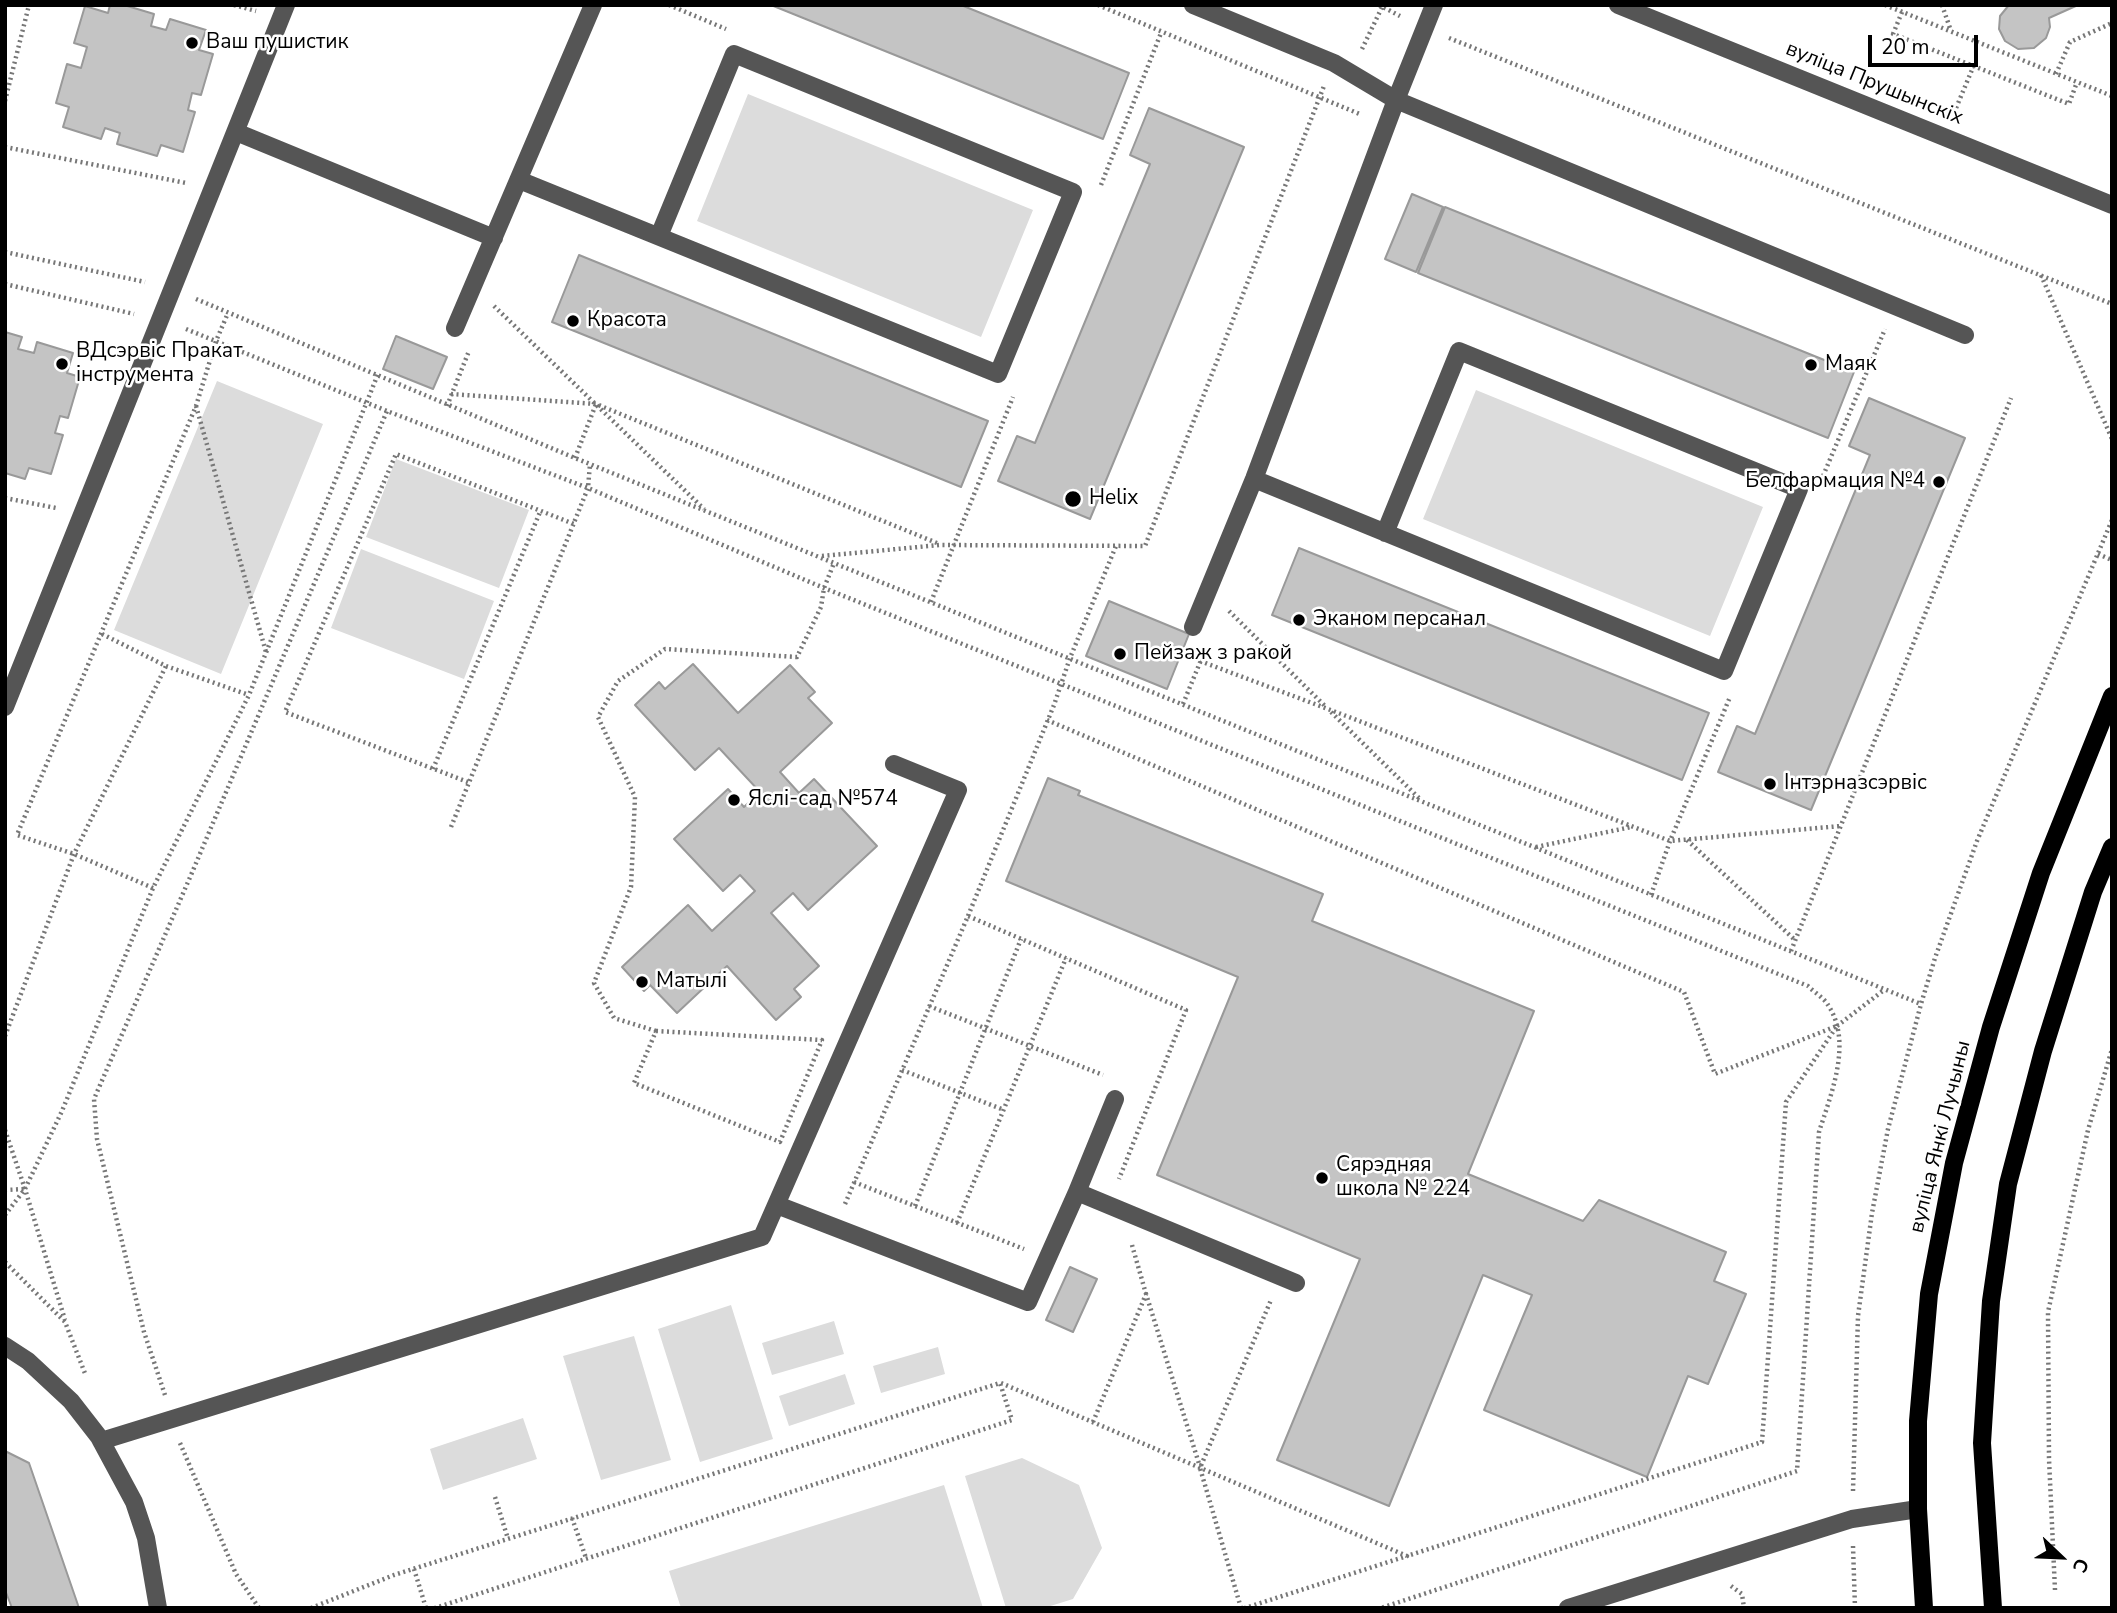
<!DOCTYPE html>
<meta charset="utf-8">
<style>
body{margin:0}
#map{position:relative;width:2117px;height:1613px;overflow:hidden;background:#fff;font-family:"Nunito Sans",sans-serif}
canvas{display:block}
.frame{position:absolute;inset:0;border:7px solid #000;pointer-events:none}
.north{position:absolute;left:2026px;top:1522px;width:70px;height:70px;-webkit-text-stroke:5px #fff;paint-order:stroke;rotate:113deg;font-size:19px;font-weight:700;line-height:28px;text-align:center;color:#000}
.north::after{content:'';display:block;margin:auto;width:24px;height:32px;background:#000;clip-path:polygon(50% 0,100% 100%,50% 72%,0 100%)}
.scale{position:absolute;left:1868px;top:35px;width:110px;height:32px;box-sizing:border-box;border:4px solid #000;border-top:0;padding-left:9px;font-size:21px;line-height:24px;white-space:nowrap;color:#000;-webkit-text-stroke:5px #fff;paint-order:stroke}
</style>
<div id="map">
<canvas width="2117" height="1613"></canvas>
<div class="frame"></div>
<div class="north">С</div>
<div class="scale">20 m</div>
</div>
<script>
const ctx = document.querySelector('canvas').getContext('2d');
ctx.lineJoin = 'round';
function paint(path, color) {
  ctx.fillStyle = color;
  ctx.fill(path, 'evenodd');
}
function stroke(path, color, width, dash) {
  ctx.strokeStyle = color;
  ctx.lineWidth = width;
  ctx.lineCap = dash ? 'butt' : 'round';
  ctx.setLineDash(dash || []);
  ctx.stroke(path);
}
function write(font, color, halo, rows, align = 'center') {
  ctx.font = font + ' "Nunito Sans",sans-serif';
  ctx.lineWidth = 5;
  ctx.setLineDash([]);
  ctx.textBaseline = 'middle';
  ctx.strokeStyle = halo;
  ctx.fillStyle = color;
  for (const [text, x, y, turn = 0] of rows) {
    ctx.save();
    ctx.translate(x, y);
    ctx.rotate((+turn || 0) * Math.PI / 180);
    ctx.textAlign = isNaN(turn) ? turn : align;
    if (halo) ctx.strokeText(text, 0, 0);
    ctx.fillText(text, 0, 0);
    ctx.restore();
  }
}
paint(new Path2D(`
 M748,94L1033,210L981,337L697,221Z
 M217,381L323,424L221,674L114,630Z
 M1476,390L1763,507L1710,636L1423,519Z
 M396,459L529,510L499,588L366,537Z
 M361,549L494,601L464,679L331,628Z
 M731,1305L773,1439L700,1462L658,1329Z
 M834,1321L844,1354L772,1375L762,1343Z
 M634,1336L671,1460L601,1480L563,1356Z
 M938,1347L945,1374L881,1393L873,1366Z
 M845,1374L855,1404L789,1426L779,1396Z
 M523,1418L537,1459L443,1490L430,1449Z
 M1022,1458L1079,1485L1102,1548L1073,1599L1044,1608H1006L965,1476Z
 M944,1485L983,1608H681L669,1571Z`), '#dcdcdc');
const building = new Path2D(`
 M110,5H124L154,14L151,26L166,30L170,19L206,30L199,50L213,54L201,95L192,93L188,110L195,112L183,152L161,145L157,156L117,144L120,133L105,128L101,139L63,127L69,107L56,103L67,64L81,68L87,47L74,43L85,6L108,13Z
 M771,5H961L1129,73L1103,139Z
 M2009,5H2078L2049,18L2050,27L2046,38L2034,48L2018,49L2005,41L1999,29L2000,16Z
 M1149,108L1244,147L1090,519L998,481L1017,436L1035,443L1150,164L1130,155Z
 M1412,194L1443,207L1416,272L1385,259Z
 M1445,207L1854,372L1828,438L1418,273Z
 M579,255L988,421L961,487L552,322Z
 M5,332L22,337L18,349L34,353L37,342L73,353L67,373L80,377L68,418L60,416L55,433L63,435L51,474L29,468L25,479L5,473Z
 M396,336L447,357L433,389L383,369Z
 M1869,398L1965,438L1811,810L1718,772L1737,726L1755,734L1870,455L1849,446Z
 M1299,548L1709,713L1682,780L1272,615Z
 M1109,601L1189,634L1167,689L1086,656Z
 M693,664L738,713L790,665L815,692L808,698L832,723L780,772L799,793L814,779L877,846L808,910L793,893L771,913L819,966L794,989L801,997L776,1020L727,966L677,1013L650,985L644,991L622,967L688,905L712,931L755,891L740,875L723,891L674,839L728,789L744,807L760,792L719,748L695,770L635,705L659,682L665,689Z
 M1048,778L1080,791L1078,795L1323,894L1312,921L1534,1011L1468,1174L1583,1221L1599,1200L1726,1252L1714,1281L1746,1294L1708,1384L1688,1376L1647,1477L1484,1410L1532,1295L1483,1275L1389,1506L1277,1460L1360,1259L1157,1175L1238,977L1006,881Z
 M1070,1267L1097,1279L1073,1332L1046,1320Z
 M5,1451L29,1463L79,1608H12L5,1590Z`);
paint(building, '#c4c4c4');
stroke(building, '#999', 2);
stroke(new Path2D(`
 M234,5L256,11
 M669,5L726,29
 M1098,5L1362,115
 M1379,5L1400,16
 M1885,5L2112,96
 M1942,5L1951,31
 M1902,12L1893,34L2069,104L2077,82
 M1449,38L2112,304
 M1362,49L1383,5
 M2056,74L2070,42L2112,23
 M5,101L29,5
 M1954,113L1974,65
 M5,147L186,183
 M1101,185L1161,33
 M5,252L145,282
 M2041,275L2112,439
 M5,284L134,314
 M196,299L575,458L1921,1004
 M494,306L704,509
 M186,329L387,411L588,488L824,588L1808,986C1814,992 1824,998 1828,1005C1853,1042 1831,1094 1819,1132L1797,1471L1381,1608
 M451,394L596,404L937,543
 M196,406L266,652
 M447,406L469,351
 M575,458L596,404
 M1823,476L1885,329
 M5,498L56,508
 M2098,554L2112,560
 M822,556L940,545L1145,546L1324,86
 M931,602L1013,397
 M1229,611L1325,706
 M102,634L166,666L249,695
 M1200,661L1328,709L1670,841L1841,826
 M1183,704L1201,660
 M1331,712L1420,799
 M1047,720L1684,992L1715,1074L1837,1026L1786,1102L1762,1442L1407,1556
 M433,769L540,512
 M468,782L285,712L396,454L574,524
 M451,827L588,488L590,464
 M1687,840L1795,940
 M1536,847L1631,827
 M153,888L74,854L17,835L196,406L216,341L228,313
 M1651,895L1670,841L1730,697
 M968,916L1054,705L1070,658L1116,546
 M1791,951L2011,398
 M929,1006L1103,1075
 M1837,1026L1884,990
 M656,1031L614,1018L594,983L631,887L635,797L598,717L618,681L665,649L797,657L821,607L824,588L834,563
 M656,1031L822,1040L780,1142L634,1083Z
 M5,1036L74,854L166,666
 M902,1070L1004,1110
 M5,1130L25,1189L65,1320
 M854,1182L1024,1249
 M5,1190L25,1189
 M845,1204L968,916L1186,1010L1119,1179
 M915,1206L1021,939
 M5,1215L25,1189L62,1111L153,888L249,695L378,374
 M957,1223L1066,958
 M1132,1245L1146,1294
 M5,1262L65,1322L86,1376
 M1001,1383L1407,1556L1245,1608
 M165,1395L144,1332L97,1139L94,1099L191,875L387,411
 M1093,1422L1146,1294L1200,1467
 M180,1443L236,1574L259,1608
 M1853,1491L1858,1316L1872,1213L1888,1129L1921,1004L1935,958L1977,841L2112,520
 M495,1497L508,1539
 M572,1518L586,1558
 M1853,1546L1855,1608
 M414,1569L426,1608
 M1731,1586L1742,1594L1744,1608
 M2055,1590L2049,1459L2048,1312L2088,1130L2112,1049
 M311,1608L394,1575L1000,1383L1012,1420L435,1608
 M1241,1608L1200,1468L1271,1300`), '#777', 4.5, [2, 3.5]);
stroke(new Path2D(`
 M1193,5L1334,63L1396,100L1965,335
 M1618,5L2112,205
 M236,132L494,238
 M519,180L998,374L1073,192L734,54L659,236
 M455,328L593,5
 M1254,479L1724,671L1799,489L1459,351L1385,533
 M1193,627L1254,479L1396,100L1434,5
 M5,707L286,5
 M1077,1192L1115,1099
 M777,1205L1028,1302L1077,1192L1296,1283
 M5,1346L28,1361L71,1401L99,1437L134,1502L146,1538L158,1608
 M101,1441L762,1237L958,790L894,764
 M1568,1608L1852,1519L1918,1509`), '#555', 18);
stroke(new Path2D(`
 M1924,1608L1918,1509V1421L1929,1294L1954,1163L1991,1027L2041,873L2112,696
 M1993,1608L1982,1443L1991,1301L2008,1184L2043,1051L2093,892L2112,847`), '#000', 18);
for (const [x, y, r, color] of [
 [192,43,7,"#000"],
 [573,321,7,"#000"],
 [62,364,7,"#000"],
 [1811,365,7,"#000"],
 [1939,482,7,"#000"],
 [1073,499,9,"#000"],
 [1299,620,7,"#000"],
 [1120,654,7,"#000"],
 [1770,784,7,"#000"],
 [734,800,7,"#000"],
 [642,982,7,"#000"],
 [1322,1178,7,"#000"]
]) {
  const dot = new Path2D();
  dot.arc(x, y, r, 0, 2 * Math.PI);
  ctx.fillStyle = color;
  ctx.fill(dot);
  stroke(dot, '#fff', 2.5);
}
write('21px', '#000', '#fff', [
 ["Ваш пушистик",206,43],
 ["Красота",587,321],
 ["ВДсэрвіс Пракат",76,352],
 ["інструмента",76,376],
 ["Маяк",1825,365],
 ["Белфармация №4",1925,482,"right"],
 ["Helix",1089,499],
 ["Эканом персанал",1313,620],
 ["Пейзаж з ракой",1134,654],
 ["Інтэрназсэрвіс",1784,784],
 ["Яслі-сад №574",748,800],
 ["Матылі",656,982],
 ["Сярэдняя",1336,1166],
 ["школа № 224",1336,1190]
], 'left');
write('21px', '#000', '#fff', [
 ["вуліца Прушынскіх",1874,84,22],
 ["вуліца Янкі Лучыны",1941,1137,-76]
]);
</script>
